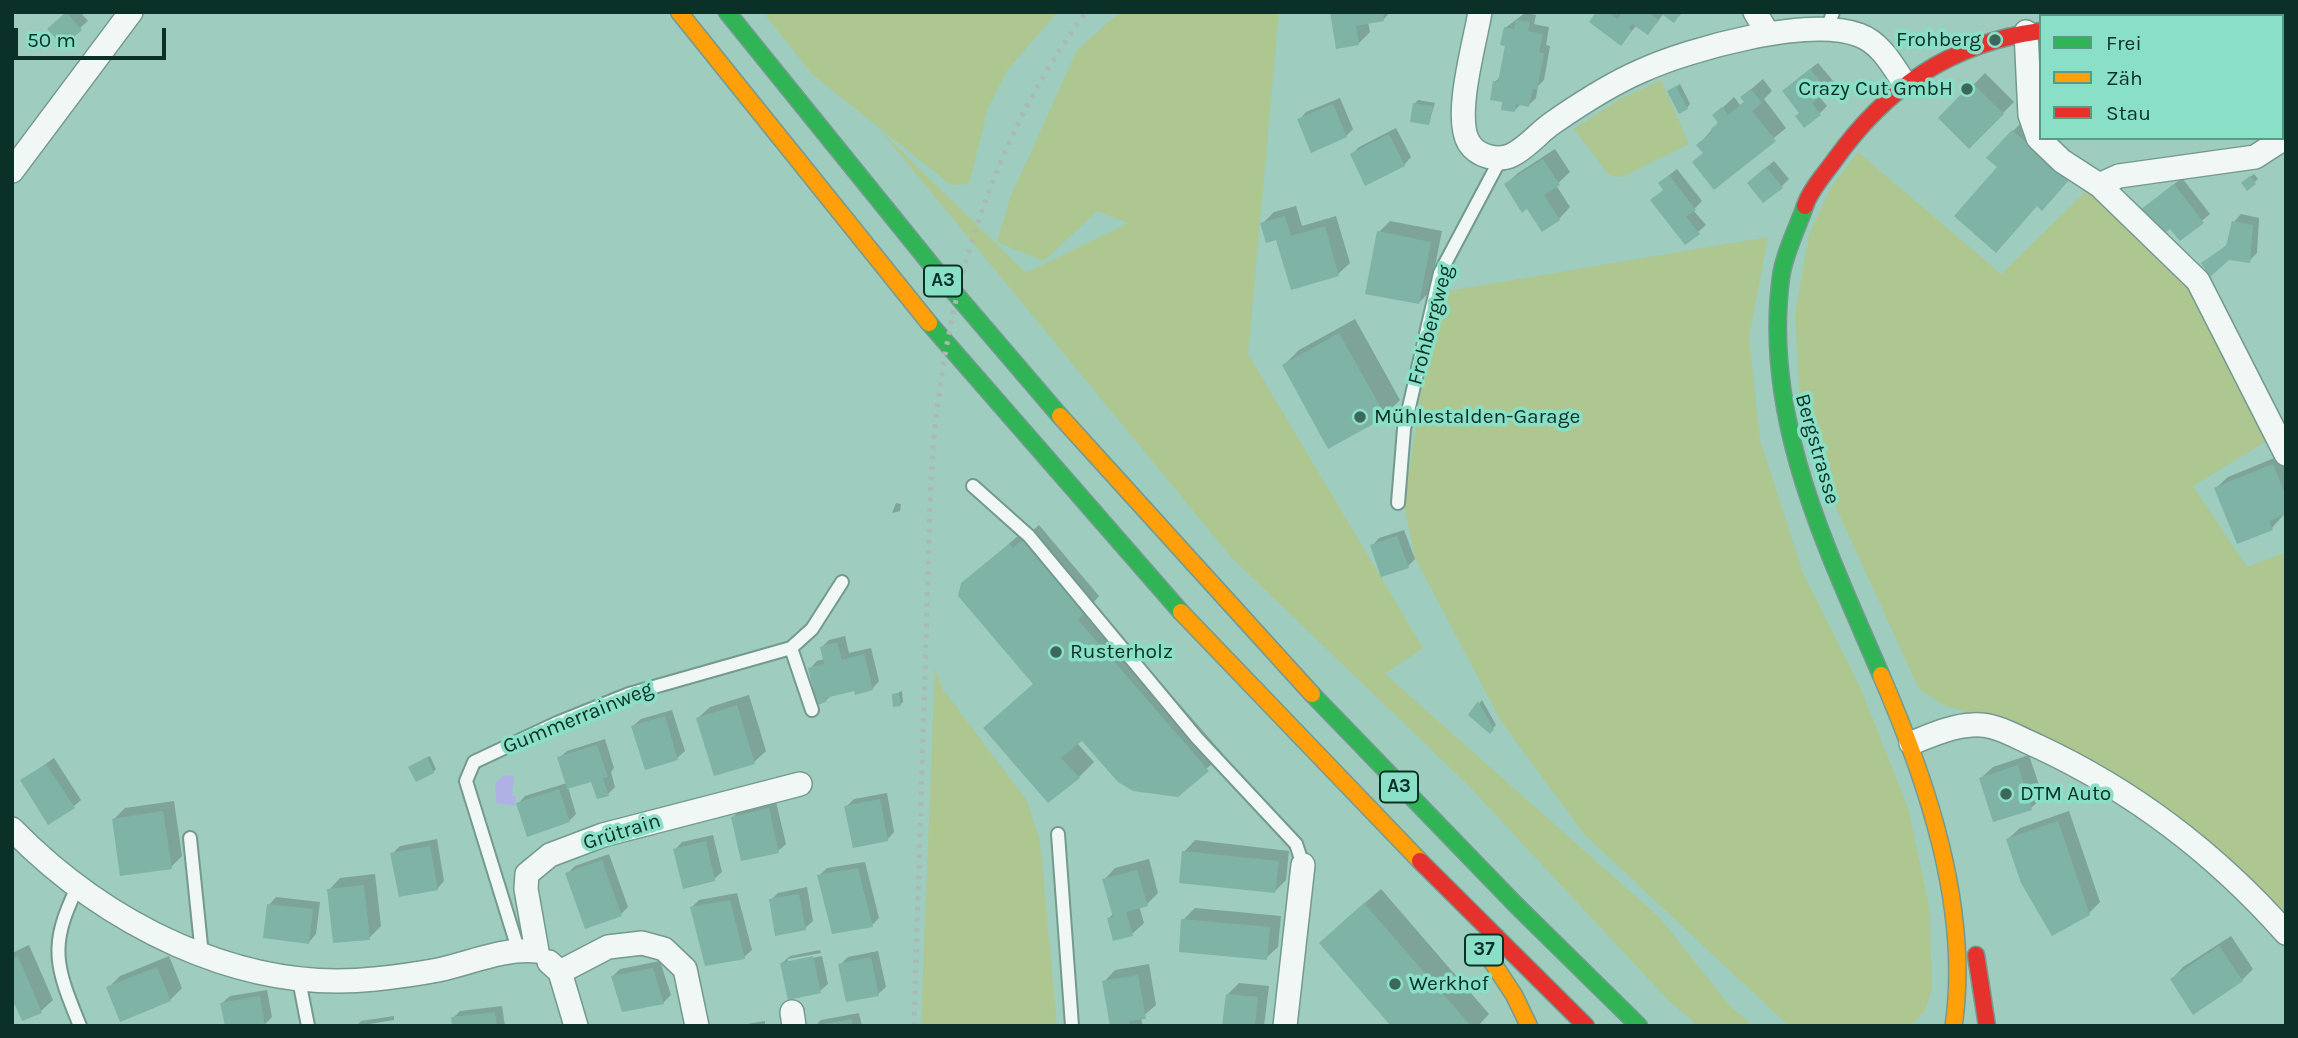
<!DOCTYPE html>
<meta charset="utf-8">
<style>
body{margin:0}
#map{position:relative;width:2298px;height:1038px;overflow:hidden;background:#9eccbe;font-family:Karla,sans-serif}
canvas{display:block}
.frame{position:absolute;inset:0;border:14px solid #0a3027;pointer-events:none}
.legend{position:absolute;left:2039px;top:14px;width:245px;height:126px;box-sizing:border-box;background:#8ae0c6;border:2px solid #579a86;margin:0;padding:9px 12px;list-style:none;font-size:21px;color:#0a3027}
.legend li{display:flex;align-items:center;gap:14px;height:35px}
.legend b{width:35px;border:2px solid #579a86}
.scale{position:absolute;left:14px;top:28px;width:152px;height:32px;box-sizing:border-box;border:4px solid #0a3027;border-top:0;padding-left:9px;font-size:21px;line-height:24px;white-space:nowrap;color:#0a3027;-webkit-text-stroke:5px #8ae0c6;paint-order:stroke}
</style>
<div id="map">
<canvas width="2298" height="1038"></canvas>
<div class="frame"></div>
<ul class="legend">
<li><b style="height:9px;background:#30b455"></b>Frei</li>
<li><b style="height:9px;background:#ff9f0a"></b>Zäh</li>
<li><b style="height:9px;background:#e5322d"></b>Stau</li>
</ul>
<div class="scale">50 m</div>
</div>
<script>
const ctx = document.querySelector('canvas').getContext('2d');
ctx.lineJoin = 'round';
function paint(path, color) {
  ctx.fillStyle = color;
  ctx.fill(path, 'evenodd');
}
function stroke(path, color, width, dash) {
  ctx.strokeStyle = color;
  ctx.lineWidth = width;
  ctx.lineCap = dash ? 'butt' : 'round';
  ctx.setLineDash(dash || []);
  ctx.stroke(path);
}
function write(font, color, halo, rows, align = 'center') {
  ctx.font = font + ' Karla,sans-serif';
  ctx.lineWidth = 7;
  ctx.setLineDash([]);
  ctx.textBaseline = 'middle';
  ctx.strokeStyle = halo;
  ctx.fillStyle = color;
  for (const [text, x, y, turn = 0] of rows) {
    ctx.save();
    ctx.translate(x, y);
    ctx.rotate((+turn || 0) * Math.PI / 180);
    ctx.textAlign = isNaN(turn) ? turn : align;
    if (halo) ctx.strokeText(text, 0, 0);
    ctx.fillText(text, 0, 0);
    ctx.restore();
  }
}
paint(new Path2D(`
 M763,12H1058L1008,69L988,108L969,184L951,185L812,74Z
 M1120,12H1279L1248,354L1423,648L1385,674L1659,917L1730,1006L1754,1026H1698L1668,1000L1467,784L1232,558L880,130L1026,273L1128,223L1097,211L1044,261L997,242L1010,198L1077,50Z
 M1661,80L1689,144L1622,177L1609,175L1574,129L1620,99Z
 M1858,152L2001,274L2086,191L2180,274L2270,439L2193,486L2247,567L2286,552V923L2144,793L2054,740L1944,705L1919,689L1833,501L1800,396L1795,315L1809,235L1831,187Z
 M1768,237L1749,338L1760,440L1803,573L1861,689L1908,808L1929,905L1932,988L1925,1011L1910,1026H1789L1584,834L1501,721L1415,558L1404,505L1436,293Z
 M935,668L942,688L1027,801L1040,841L1057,1026H921Z`), '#aec790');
paint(new Path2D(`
 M506,775L514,776L512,795L516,796L514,806L496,803C498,789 489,783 506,775Z`), '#afb1e4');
paint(new Path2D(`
 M67,12H80L88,21L80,28L50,29Z
 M1331,12H1390L1384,19L1368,22L1370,32L1359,43Z
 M1599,12H1683L1674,21L1664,13L1655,25H1637L1621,43Z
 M1525,13L1536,15L1534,24L1549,27L1546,45L1550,46L1544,80L1538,86L1536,98L1529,105L1521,104L1514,111L1495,82L1501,76L1507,44L1505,28Z
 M1818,63L1834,82L1818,95L1827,106L1820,113L1801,112L1791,84Z
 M1985,73L2014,102L1969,147L1941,118Z
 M1763,79L1772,91L1764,99L1786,128L1714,187L1704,152L1698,145L1719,122L1714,116L1734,97L1740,105L1745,101L1742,97Z
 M1680,84L1690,104L1687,108L1669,91Z
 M1340,98L1353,129L1346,136L1299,120L1306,112Z
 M1418,100L1435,103L1429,123L1415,103Z
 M2028,116L2083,164L2057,193L2038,204L1999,167L2013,131Z
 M1396,128L1411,157L1404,165L1352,154L1359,147Z
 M1555,149L1570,172L1556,185L1570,207L1559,219L1528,207L1506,184L1518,173Z
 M1774,161L1789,179L1781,187L1757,175Z
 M1677,169L1702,201L1693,210L1706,225L1685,243L1665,189L1668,176Z
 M2254,174L2258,179L2247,188L2246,180Z
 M2182,178L2210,214L2180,239L2150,203Z
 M1296,206L1302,226L1336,216L1350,263L1338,274L1278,238L1262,224L1274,212Z
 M2241,214L2259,218L2257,253L2249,261L2229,258L2203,263L2228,244L2234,222Z
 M1390,221L1442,231L1430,291L1419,303L1379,232Z
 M1355,319L1400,400L1385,415L1284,365L1299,350Z
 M2284,454L2286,512L2272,528L2216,488L2228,477Z
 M896,503L901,504L900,511L892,513Z
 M1039,525L1099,596L1092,604L1223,754L1177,795L1082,738L1077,743L1094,762L1079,777L985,728L1035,683L962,584L1025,530L1029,534Z
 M1404,530L1415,559L1408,566L1372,546L1379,538Z
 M845,636L849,653L871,648L879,681L872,689H855L832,695L825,701L810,669L817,661L825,659L822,647L829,640Z
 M902,691L903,702L900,705L893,695Z
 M749,695L766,751L754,762L698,718L710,707Z
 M1482,700L1496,725L1490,731L1471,715Z
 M672,710L685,751L677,758L633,726L641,719Z
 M605,739L614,768L611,772L615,787L608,794L592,780L568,787L576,814L569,821L518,804L525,796L567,783L559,758L567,751Z
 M2029,755L2043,797L2031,808L1981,778L1993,767Z
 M430,756L436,769L433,772L410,767Z
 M54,758L81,800L73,807L22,781Z
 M887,793L894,832L887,840L846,807L854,799Z
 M174,801L182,856L171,867L114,819L125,808Z
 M776,802L786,844L778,851L733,817L740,810Z
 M2069,811L2100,902L2089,913L2008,839L2020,828Z
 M713,835L722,872L714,879L675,850L682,842Z
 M437,839L444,881L437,889L392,854L400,846Z
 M1195,840L1289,851L1286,880L1275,891L1184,852Z
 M609,854L628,907L621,914L567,874L575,866Z
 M1149,859L1158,893L1147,904L1139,906L1144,923L1132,934L1108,919L1113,914L1104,880L1115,868Z
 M865,862L879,918L872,925L819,876L827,868Z
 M375,874L381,926L369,938L329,890L340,878Z
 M807,887L813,921L805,928L771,900L778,893Z
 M1381,889L1489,1014L1478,1026H1393L1336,928Z
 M737,893L752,950L744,957L691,908L699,900Z
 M276,897L320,902L316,934L309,942L269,905Z
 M1195,908L1281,916L1278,947L1266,958L1183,920Z
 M2231,936L2253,969L2242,980L2172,979L2183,967Z
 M29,945L53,1000L41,1011L16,1002L12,1004V953Z
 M820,950L821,953L788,959V963L822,956L828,984L820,991L782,963L790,956Z
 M878,951L886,987L878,994L840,965L848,957Z
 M169,956L182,988L170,1000L108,988L120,976Z
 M660,961L671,995L663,1003L613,976L620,969Z
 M1149,964L1156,1005L1141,1018L1143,1026H1112L1104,982L1115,970Z
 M1239,983L1269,986L1264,1026H1224L1227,995Z
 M267,990L272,1017L265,1024L222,1003L230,996Z
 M502,1006L505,1026H454L453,1018L460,1011Z
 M859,1013L862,1026H815L821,1020Z
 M394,1016V1020L357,1026L361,1021Z
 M765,1021V1026H735Z`), '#0003');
paint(new Path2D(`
 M66,12L82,30L63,46L47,29Z
 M1330,12H1383L1384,21L1356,26L1359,45L1336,49Z
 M1596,12H1608L1617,19L1621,15L1617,12H1648L1659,20L1648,35L1632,24L1629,28L1632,31L1621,46L1589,22Z
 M1659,12H1682L1674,23Z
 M1516,20L1530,22L1528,31L1543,34L1539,52L1544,53L1537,90L1533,89L1529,107L1516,104L1515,112L1501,110L1502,102L1490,100L1493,81L1498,82L1505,46L1500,45L1504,27L1514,29Z
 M1810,69L1828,90L1812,103L1821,115L1804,128L1795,116L1799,113L1782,91Z
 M1972,83L2004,114L1969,149L1938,118Z
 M1676,86L1688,109L1679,114L1667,91Z
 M1751,89L1762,103L1752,111L1776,141L1714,190L1692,162L1703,153L1696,145L1713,131L1711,129L1718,123L1712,115L1722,107L1728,115L1744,102L1740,97Z
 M1413,103L1433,106L1429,125L1410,122Z
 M1333,104L1347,137L1311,153L1297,119Z
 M2012,130L2069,180L2042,211L2037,206L1996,253L1954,216L1997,167L1986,158Z
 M1389,134L1405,166L1365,186L1350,154Z
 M1543,159L1560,185L1544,195L1560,220L1542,232L1527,209L1522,213L1504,184Z
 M1766,167L1783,188L1763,203L1747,183Z
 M1669,175L1696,210L1686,217L1700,234L1685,245L1650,200L1663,190L1658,183Z
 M2250,176L2256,184L2247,191L2241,183Z
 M2174,184L2204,223L2180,241L2170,229L2160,236L2140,210Z
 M1285,216L1291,236L1325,226L1339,276L1291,290L1276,240L1266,243L1260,223Z
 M2232,221L2253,225L2250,263L2229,260L2210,277L2201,263L2226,246Z
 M1377,231L1431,242L1419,304L1365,294Z
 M1339,333L1386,417L1328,449L1282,365Z
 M2273,464L2286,496V514L2269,521L2273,530L2237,544L2214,488Z
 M1397,536L1409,568L1381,577L1370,545Z
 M1023,539L1085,612L1078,620L1209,771L1178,797L1133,791L1118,782L1082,741L1061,758L1080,778L1048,803L983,728L1033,684L958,596L961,583L1009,544L1013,548Z
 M837,642L842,660L864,654L873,690L855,695L854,691L825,698L826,702L817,705L808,668L824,664L820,647Z
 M899,693L901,706L893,707L892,694Z
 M1478,701L1494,729L1490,734L1468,715Z
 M737,705L755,764L714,776L696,718Z
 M665,716L678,760L645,770L631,726Z
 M597,745L608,777L603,778L609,796L597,799L591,782L567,789L557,757Z
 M427,757L434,773L416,782L408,767Z
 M46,764L75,808L48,825L20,780Z
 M2018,765L2032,810L1993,822L1979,778Z
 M559,789L570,822L527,837L516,803Z
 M880,799L888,841L853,848L844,806Z
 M769,808L779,853L741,861L731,817Z
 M163,811L172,869L120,876L112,819Z
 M2058,821L2090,915L2052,936L2021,883L2006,839Z
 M706,841L715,881L683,889L673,849Z
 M430,846L438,890L399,897L390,853Z
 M1182,851L1279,861L1275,893L1179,883Z
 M602,860L622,916L585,929L565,873Z
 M858,868L873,927L832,934L817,875Z
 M1137,870L1148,906L1126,912L1133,936L1113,941L1107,918L1113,917L1102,879Z
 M364,885L370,940L333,943L327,889Z
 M799,894L806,930L775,936L769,899Z
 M730,900L745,959L705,966L690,907Z
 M1364,903L1471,1026H1391L1319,943Z
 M267,904L313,909L309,944L263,938Z
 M1181,919L1270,927L1267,960L1179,952Z
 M2219,946L2243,981L2193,1015L2170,979Z
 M18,956L42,1013L22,1021L15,1005L12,1006V958Z
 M813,956L821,993L788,1000L780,963Z
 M871,957L879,996L846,1002L838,964Z
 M157,967L171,1001L120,1022L106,987Z
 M653,968L664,1004L622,1012L611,976Z
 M1138,975L1146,1019L1129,1021L1130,1026H1110L1102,981Z
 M1226,994L1258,997L1255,1026H1222Z
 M260,996L265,1026H225L220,1003Z
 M495,1012L497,1026H452L451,1017Z
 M852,1019L853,1026H824V1024Z`), '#7fb3a6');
const lane = new Path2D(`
 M1827,30L1833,12
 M973,486L1029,536L1197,738L1296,844L1303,865
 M1398,503L1404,429L1440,273L1501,158
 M791,648L812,710
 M1058,834L1072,1026
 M190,838L202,955
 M77,888C48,947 56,967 80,1026
 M518,949L466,781L474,762L557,723L629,694L791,648L812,629L842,582
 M299,980L308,1026`);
const street = new Path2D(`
 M1480,12C1475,43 1453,117 1469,143C1477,156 1498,162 1512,155C1528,147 1539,132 1554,122C1580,104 1611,84 1641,71C1689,49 1808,16 1859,35C1881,43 1893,66 1905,84
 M1755,12L1768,34
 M2026,32L2030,115L2038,138L2062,161L2099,185L2198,281L2286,454
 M12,171L131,12
 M2099,185L2119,176L2255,157L2286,137
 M1911,743C1930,736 1951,726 1972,725C1995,723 2016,737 2037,746C2134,791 2215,853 2286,933
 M12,829C104,923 240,994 375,979C395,977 417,974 438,970C471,963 502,948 537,951
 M537,951L526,889L527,874L550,855L603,835L800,784
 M549,962L560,972L576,1026
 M560,972L608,947L642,943L664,949L685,969L697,1026
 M792,1012L794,1026
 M1285,1026L1303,865`);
const fast = new Path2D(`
 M727,12L942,278L1060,416
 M2282,24H2286
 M1805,206C1797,229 1784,254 1781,277C1762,419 1827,549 1881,675
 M929,323L1181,612
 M1312,694L1517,906L1639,1026`);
const slow = new Path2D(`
 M679,12L929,323
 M1060,416L1312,694
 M1181,612L1420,861
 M1881,675C1927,781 1970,907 1954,1023
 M1481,945L1514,995L1529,1026`);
const jam = new Path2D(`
 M1805,206C1810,190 1824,175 1834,161C1886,88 1950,43 2041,31
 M1420,861L1586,1026
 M1976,955L1987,1026`);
stroke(lane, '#74998f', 16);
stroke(street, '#74998f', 26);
stroke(fast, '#74998f', 19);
stroke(slow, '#74998f', 19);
stroke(jam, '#74998f', 19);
stroke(lane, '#f0f7f5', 12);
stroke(street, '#f0f7f5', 23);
stroke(fast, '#30b455', 16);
stroke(slow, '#ff9f0a', 16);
stroke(jam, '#e5322d', 16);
stroke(new Path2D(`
 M914,1026L931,478C941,310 985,149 1086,12`), '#acb8b5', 5, [3.5, 7]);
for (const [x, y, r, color] of [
 [1995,40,7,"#3e675c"],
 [1967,89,7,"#3e675c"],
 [1360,417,7,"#3e675c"],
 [1056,652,7,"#3e675c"],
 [2006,794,7,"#3e675c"],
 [1395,984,7,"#3e675c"]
]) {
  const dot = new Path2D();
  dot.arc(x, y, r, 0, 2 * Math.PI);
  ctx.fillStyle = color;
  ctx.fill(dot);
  stroke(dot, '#8ae0c6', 2.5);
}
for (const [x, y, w] of [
 [943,281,38],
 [1399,787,38],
 [1484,950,38]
]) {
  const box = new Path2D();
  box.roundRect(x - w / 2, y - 15.5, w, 31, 5);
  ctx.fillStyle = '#8ae0c6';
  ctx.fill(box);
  stroke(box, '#0a3027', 2);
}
write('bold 19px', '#0a3027', null, [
 ["A3",943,281],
 ["A3",1399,787],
 ["37",1484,950]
]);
write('21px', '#0a3027', '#8ae0c6', [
 ["Frohberg",1981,40,"right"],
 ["Crazy Cut GmbH",1953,89,"right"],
 ["Mühlestalden-Garage",1374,417],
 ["Rusterholz",1070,652],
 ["DTM Auto",2020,794],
 ["Werkhof",1409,984]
], 'left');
write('21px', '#0a3027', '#8ae0c6', [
 ["Frohbergweg",1431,325,-75],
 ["Bergstrasse",1817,449,74],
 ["Gummerrainweg",578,718,-22],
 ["Grütrain",622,832,-17]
]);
</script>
